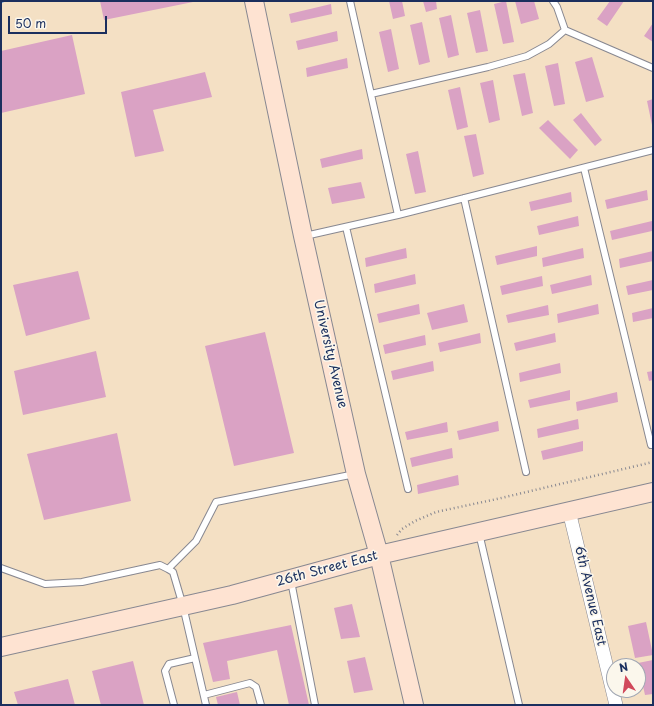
<!DOCTYPE html>
<style>
body{margin:0}
#map{position:relative;width:654px;height:706px;overflow:hidden;background:#f4e0c4;font-family:"Playpen Sans",sans-serif}
canvas{display:block}
.frame{position:absolute;inset:0;border:2px solid #1b2f5e;pointer-events:none}
.north{position:absolute;left:606px;top:658px;width:40px;height:40px;box-sizing:border-box;background:#fbf7ec;border:1px solid #a1a7b3;border-radius:50%;rotate:347deg;font-size:11px;font-weight:700;line-height:16px;text-align:center;color:#1b2f5e}
.north::after{content:'';display:block;margin:auto;width:14px;height:18px;background:#d1495b;clip-path:polygon(50% 0,100% 100%,50% 72%,0 100%)}
.scale{position:absolute;left:8px;top:16px;width:99px;height:18px;box-sizing:border-box;border:2px solid #1b2f5e;border-top:0;padding-left:5px;font-size:12px;line-height:14px;white-space:nowrap;color:#1b2f5e;-webkit-text-stroke:3px #fbf7ec;paint-order:stroke}
</style>
<div id="map">
<canvas width="654" height="706"></canvas>
<div class="frame"></div>
<div class="north">N</div>
<div class="scale">50 m</div>
</div>
<script>
const ctx = document.querySelector('canvas').getContext('2d');
ctx.lineJoin = 'round';
function stroke(path, color, width, dash) {
  ctx.strokeStyle = color;
  ctx.lineWidth = width;
  ctx.lineCap = dash ? 'butt' : 'round';
  ctx.setLineDash(dash || []);
  ctx.stroke(path);
}
function paint(path, color) {
  ctx.fillStyle = color;
  ctx.fill(path, 'evenodd');
}
function write(font, color, halo, rows, align = 'center') {
  ctx.font = font + ' "Playpen Sans",sans-serif';
  ctx.lineWidth = 3;
  ctx.setLineDash([]);
  ctx.textBaseline = 'middle';
  ctx.strokeStyle = halo;
  ctx.fillStyle = color;
  for (const [text, x, y, turn = 0] of rows) {
    ctx.save();
    ctx.translate(x, y);
    ctx.rotate((+turn || 0) * Math.PI / 180);
    ctx.textAlign = isNaN(turn) ? turn : align;
    if (halo) ctx.strokeText(text, 0, 0);
    ctx.fillText(text, 0, 0);
    ctx.restore();
  }
}
stroke(new Path2D(`
 M1,1H2`), '#6e9fd9', 4);
paint(new Path2D(`
 M100,1H192L193,2L104,20Z
 M389,1H402L405,16L393,19Z
 M423,1H436L437,9L426,12Z
 M506,1L514,42L503,44L494,4Z
 M515,1H534L539,19L521,24Z
 M610,1H624L607,26L597,19Z
 M331,4L332,14L291,23L289,14Z
 M480,10L488,51L476,53L467,13Z
 M451,15L459,55L448,58L439,18Z
 M422,22L430,62L419,65L410,25Z
 M653,23V42L644,36Z
 M391,29L399,69L388,72L379,32Z
 M337,31L338,41L298,50L296,41Z
 M72,35L85,94L1,113V51Z
 M592,57L604,97L586,102L575,62Z
 M347,58L348,68L307,77L306,68Z
 M558,63L565,104L554,106L545,66Z
 M205,72L212,97L153,110L164,151L135,157L121,92Z
 M525,73L533,113L522,116L513,75Z
 M493,80L500,120L489,123L480,83Z
 M460,87L468,127L457,130L448,90Z
 M653,99V124L652,125L647,101Z
 M581,113L602,140L595,146L573,120Z
 M548,120L578,150L570,159L539,128Z
 M476,134L484,174L473,177L464,136Z
 M362,149L363,159L322,168L320,159Z
 M418,151L426,192L415,194L406,154Z
 M361,182L365,198L332,204L328,188Z
 M647,190L648,200L607,209L605,200Z
 M571,192L572,202L531,211L529,202Z
 M578,216L579,226L539,235L537,226Z
 M652,221V231L612,240L610,231Z
 M537,246V256L497,265L495,256Z
 M406,248L407,258L366,267L365,258Z
 M583,248L584,258L543,267L542,258Z
 M653,251V261L620,268L619,259Z
 M78,271L90,319L26,336L13,285Z
 M415,274L416,284L375,293L374,284Z
 M591,275L592,285L552,294L550,285Z
 M542,276L543,286L502,295L500,286Z
 M653,280V290L628,295L626,286Z
 M419,304L420,314L379,323L377,314Z
 M464,304L468,322L432,330L427,313Z
 M598,304L599,314L558,323L557,314Z
 M548,305L549,315L508,323L506,315Z
 M653,308V318L633,322L632,313Z
 M265,332L294,453L234,466L205,346Z
 M480,333L481,343L440,352L438,343Z
 M555,333L556,342L516,351L514,343Z
 M425,335L426,345L385,354L383,345Z
 M96,351L106,397L23,415L14,371Z
 M433,361L434,371L393,380L391,371Z
 M560,363L561,373L520,382L519,373Z
 M653,371V380L649,381L647,372Z
 M570,390V400L530,408L528,400Z
 M617,392L618,402L577,411L576,402Z
 M578,419L579,429L538,438L537,429Z
 M498,421L499,431L459,440L457,431Z
 M447,422L448,432L407,440L405,432Z
 M117,433L131,501L44,520L27,454Z
 M583,441V451L543,460L541,451Z
 M452,448L453,458L412,467L410,458Z
 M458,475L459,485L418,494L417,485Z
 M352,604L360,637L341,639L334,608Z
 M646,622L653,655L635,658L628,626Z
 M291,625L309,705H289L277,650L227,661L230,679L213,682L203,643Z
 M365,657L373,690L354,693L347,661Z
 M653,660V694L645,695L638,663Z
 M133,661L144,705H101L92,671Z
 M68,679L75,705H18L14,692Z
 M237,692L240,705H218L216,697Z`), '#daa2c4');
const lane = new Path2D(`
 M350,1L398,215
 M553,1L557,7L565,30L653,68
 M371,94L488,67L527,56L549,44L565,30
 M584,168L651,445
 M464,198L526,472
 M346,227L408,489
 M305,236L398,215L653,150
 M479,533L519,705
 M1,568L45,584L82,582L160,565L168,569L196,541L216,502L355,474
 M168,569L173,572L183,606L206,705
 M291,581L315,705
 M204,695L250,683L256,687L261,705
 M174,705L165,671L169,664L195,658`);
const street = new Path2D(`
 M569,511L616,705`);
const secondary = new Path2D(`
 M254,1L303,236L356,474L379,555L414,705
 M1,647L232,595L379,555L653,492`);
stroke(lane, '#888891', 8);
stroke(street, '#888891', 14);
stroke(secondary, '#888891', 20);
stroke(new Path2D(`
 M397,535L402,529L415,521L436,512L497,499L653,462`), '#888891', 2.5, [1, 3]);
stroke(lane, '#fff', 6);
stroke(street, '#fff', 13);
stroke(secondary, '#fee3d2', 18);
write('13px', '#1b2f5e', '#fbf7ec', [
 ["University Avenue",330,354,77],
 ["26th Street East",327,569,-15],
 ["6th Avenue East",590,596,77]
]);
</script>
